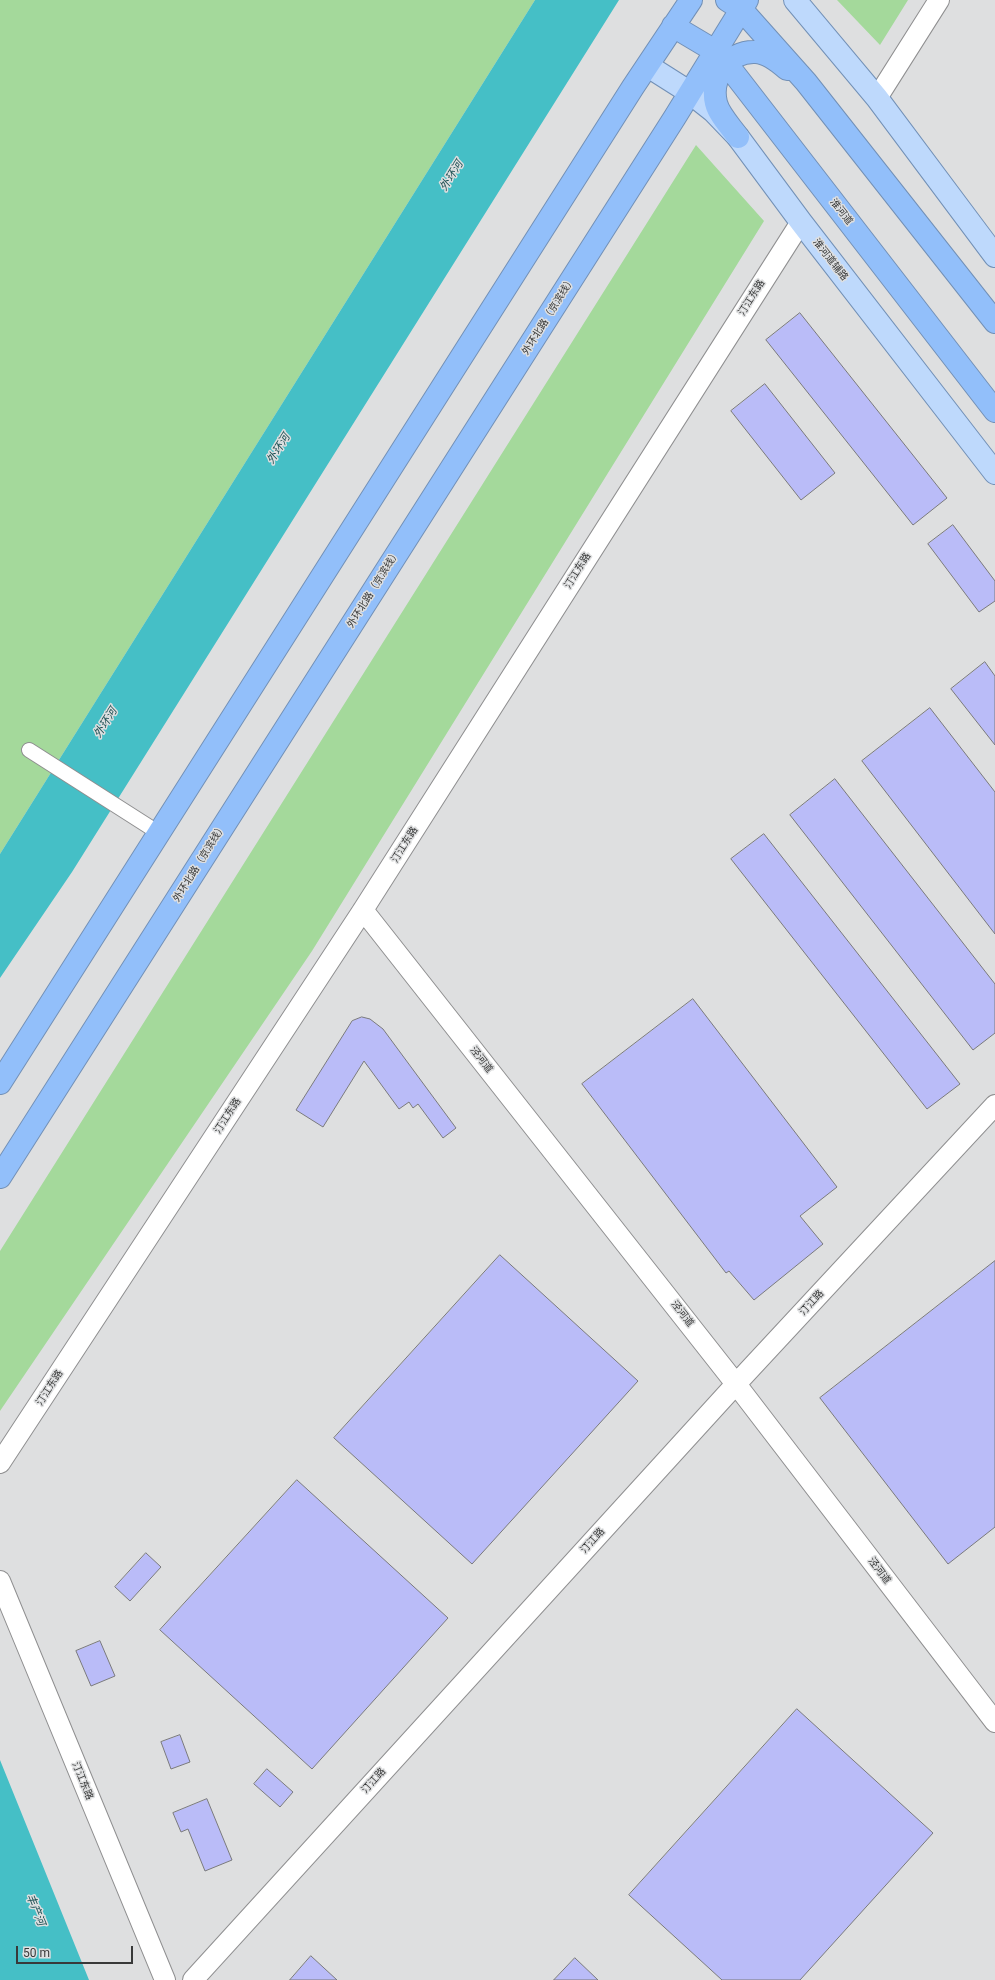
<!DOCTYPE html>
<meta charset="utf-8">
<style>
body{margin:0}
#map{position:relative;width:995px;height:1980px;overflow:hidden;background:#dedfe0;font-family:Roboto,sans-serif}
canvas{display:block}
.scale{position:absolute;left:16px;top:1946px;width:117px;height:18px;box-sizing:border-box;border:2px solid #383939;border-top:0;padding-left:5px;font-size:12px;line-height:14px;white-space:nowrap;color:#383939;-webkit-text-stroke:3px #dedfe0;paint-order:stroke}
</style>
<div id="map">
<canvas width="995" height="1980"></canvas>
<div class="scale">50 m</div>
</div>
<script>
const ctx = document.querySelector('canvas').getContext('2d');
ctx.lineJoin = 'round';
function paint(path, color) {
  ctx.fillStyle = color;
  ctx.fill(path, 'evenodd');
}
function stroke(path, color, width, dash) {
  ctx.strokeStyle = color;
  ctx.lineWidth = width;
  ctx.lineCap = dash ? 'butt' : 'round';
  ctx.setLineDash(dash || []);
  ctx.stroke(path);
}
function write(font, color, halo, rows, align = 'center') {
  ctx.font = font + ' Roboto,"Noto Sans SC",sans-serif';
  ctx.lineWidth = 3;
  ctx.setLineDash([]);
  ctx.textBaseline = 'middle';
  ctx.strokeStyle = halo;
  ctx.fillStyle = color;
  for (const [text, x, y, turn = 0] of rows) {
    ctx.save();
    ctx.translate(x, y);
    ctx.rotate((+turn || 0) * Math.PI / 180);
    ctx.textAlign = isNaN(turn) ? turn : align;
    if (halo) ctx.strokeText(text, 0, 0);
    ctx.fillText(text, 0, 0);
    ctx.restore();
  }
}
paint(new Path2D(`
 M0,0H535L0,854Z
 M837,0H908L880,45Z
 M696,145L764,221L312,951L0,1411V1251Z`), '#a4d99b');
paint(new Path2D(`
 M535,0H619L72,872L0,978V854Z
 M0,1760L89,1980H0Z`), '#45bfc6');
const building = new Path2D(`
 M800,313L947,498L913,525L766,340Z
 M765,384L835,473L801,500L731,411Z
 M953,525L995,581V601L979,612L928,544Z
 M985,662L995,676V745L951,689Z
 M930,708L995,792V934L862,761Z
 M835,779L995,984V1033L973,1050L790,815Z
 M764,834L960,1084L927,1109L731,859Z
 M693,999L837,1187L800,1216L823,1244L754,1300L729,1271L726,1273L582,1084Z
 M362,1017L370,1019L383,1029L456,1128L443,1138L418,1104L413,1108L409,1102L399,1109L364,1061L323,1127L296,1110L352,1021Z
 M500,1255L638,1381L472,1564L334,1438Z
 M995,1261V1527L948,1564L820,1398Z
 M297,1480L448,1618L312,1769L160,1630Z
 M146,1553L161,1567L130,1601L115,1587Z
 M100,1641L115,1676L91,1686L76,1651Z
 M797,1709L933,1833L800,1980H722L629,1895Z
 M180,1735L190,1762L171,1769L161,1742Z
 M267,1769L293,1792L280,1807L254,1784Z
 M207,1799L232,1860L205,1871L188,1829L181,1832L173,1813Z
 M311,1956L337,1980H290Z
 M575,1958L598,1980H554Z`);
paint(building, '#babcf8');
stroke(building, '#7a7a7c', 1);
const street = new Path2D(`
 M29,750L159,833`);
const secondary = new Path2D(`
 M877,98L939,0
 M363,910L736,1384L995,1722
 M0,1463L363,910L801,222
 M0,1581L165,1980
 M193,1980L736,1384L995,1105`);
const primary = new Path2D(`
 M795,0L877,98L995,256
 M648,66L689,92L713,111L738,137L801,222L995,473`);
const highway = new Path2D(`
 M727,0L741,9L806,82L995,322
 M673,26L715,51L726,63L995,411
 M738,137C731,127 719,115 716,103C710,78 728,51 755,52C766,52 779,62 787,69
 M0,1083L633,87L691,0
 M0,1177L675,117L747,0`);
stroke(street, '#8f8f90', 16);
stroke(secondary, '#8f8f90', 22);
stroke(primary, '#7290b6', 24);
stroke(highway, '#7290b6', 24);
stroke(street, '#fff', 14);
stroke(secondary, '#fff', 20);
stroke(primary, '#bed9fc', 22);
stroke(highway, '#92bffa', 22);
write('10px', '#383939', '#dedfe0', [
 ["淮河道",841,212,52],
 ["淮河道辅路",830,260,52],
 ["汀江东路",752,298,-58],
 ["外环北路（京滨线）",549,316,-58],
 ["汀江东路",578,571,-58],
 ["外环北路（京滨线）",374,589,-58],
 ["汀江东路",405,845,-58],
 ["外环北路（京滨线）",200,863,-58],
 ["泾河道",481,1060,52],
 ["汀江东路",228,1116,-57],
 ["汀江路",812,1303,-47],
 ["泾河道",682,1314,52],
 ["汀江东路",50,1388,-57],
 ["汀江路",593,1541,-48],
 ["泾河道",879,1571,53],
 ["汀江东路",82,1781,68],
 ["汀江路",374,1781,-48]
]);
write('italic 11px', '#194d50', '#dedfe0', [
 ["外环河",452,176,-58],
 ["外环河",279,449,-58],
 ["外环河",106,723,-58],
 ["丰产河",35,1910,68]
]);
</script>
